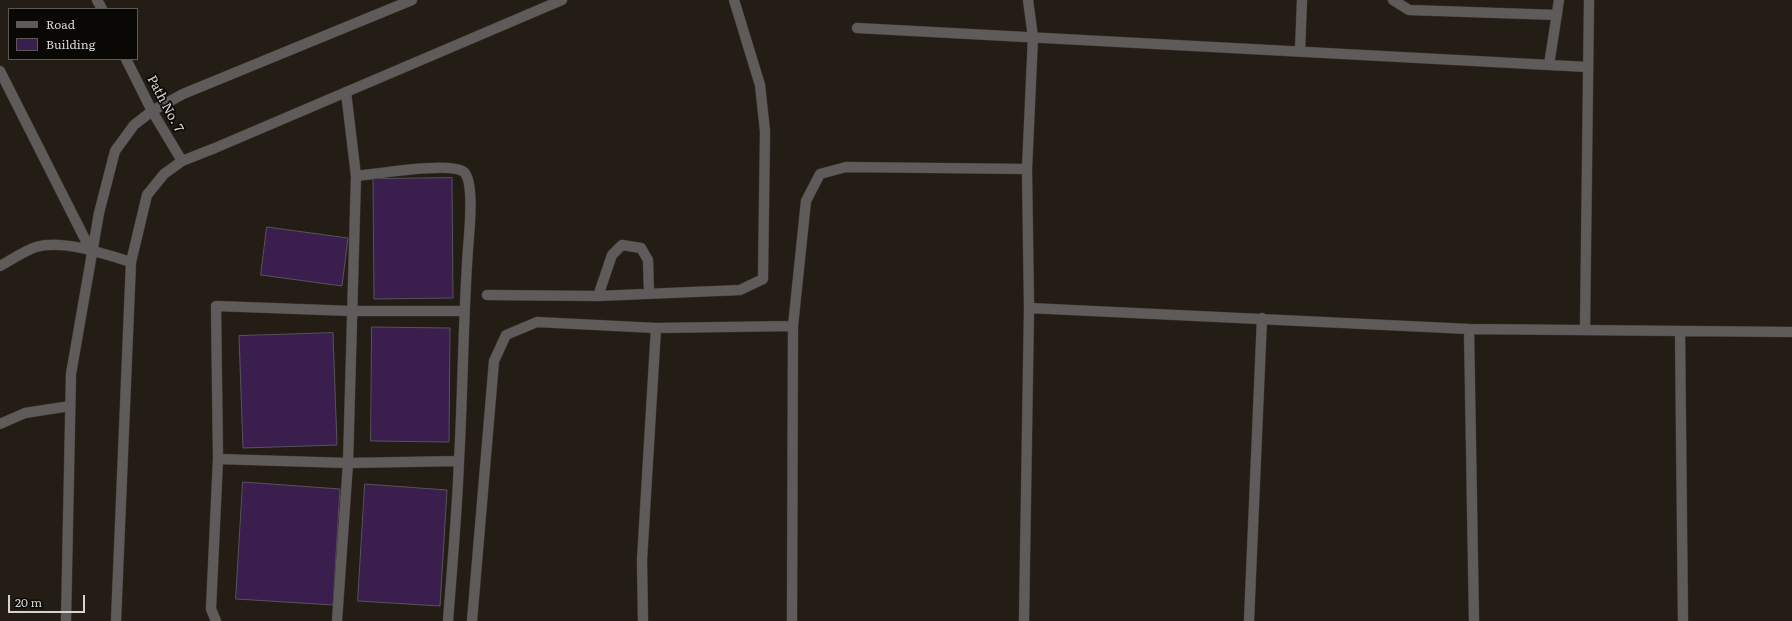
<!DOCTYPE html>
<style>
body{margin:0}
#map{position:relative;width:1792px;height:621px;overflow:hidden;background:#231d16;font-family:Literata,serif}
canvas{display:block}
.legend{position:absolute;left:8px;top:8px;width:130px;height:52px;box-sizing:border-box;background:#0a0805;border:1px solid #5c5955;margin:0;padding:5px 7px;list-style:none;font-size:12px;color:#d7d3ce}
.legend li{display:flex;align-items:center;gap:8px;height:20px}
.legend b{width:20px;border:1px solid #5c5955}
.scale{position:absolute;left:8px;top:595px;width:77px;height:18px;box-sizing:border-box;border:2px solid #d7d3ce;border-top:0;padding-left:5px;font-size:12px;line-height:14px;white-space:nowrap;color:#d7d3ce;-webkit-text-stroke:3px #0a0805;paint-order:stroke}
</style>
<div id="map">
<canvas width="1792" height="621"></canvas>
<ul class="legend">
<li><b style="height:5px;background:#605b5b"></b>Road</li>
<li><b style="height:11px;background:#3a1f4e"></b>Building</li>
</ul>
<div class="scale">20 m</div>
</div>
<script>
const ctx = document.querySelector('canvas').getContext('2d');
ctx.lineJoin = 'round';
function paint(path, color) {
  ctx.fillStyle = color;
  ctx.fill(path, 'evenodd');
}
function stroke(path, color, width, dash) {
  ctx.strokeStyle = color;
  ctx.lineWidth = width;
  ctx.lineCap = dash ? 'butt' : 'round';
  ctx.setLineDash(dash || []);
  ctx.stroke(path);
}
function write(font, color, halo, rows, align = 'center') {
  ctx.font = font + ' Literata,serif';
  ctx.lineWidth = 3.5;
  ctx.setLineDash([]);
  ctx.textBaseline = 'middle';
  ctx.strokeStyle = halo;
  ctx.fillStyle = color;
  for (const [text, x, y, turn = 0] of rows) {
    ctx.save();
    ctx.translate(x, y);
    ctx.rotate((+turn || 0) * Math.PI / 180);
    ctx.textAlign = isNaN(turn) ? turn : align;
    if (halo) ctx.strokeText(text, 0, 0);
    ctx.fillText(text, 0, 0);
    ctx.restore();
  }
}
const building = new Path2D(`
 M452,178L453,298L374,299L373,179Z
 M267,227L348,238L342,286L261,275Z
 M372,327L450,328L449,442L371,441Z
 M333,333L337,445L243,448L239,336Z
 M243,482L340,489L333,605L236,599Z
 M365,484L447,490L440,606L358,601Z`);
paint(building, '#3a1f4e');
stroke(building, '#57535c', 1);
const minor = new Path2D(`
 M97,0L102,9
 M1028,0L1033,37L1027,169L1029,308L1469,329L1792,332
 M1393,0L1409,10L1557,15
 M857,28L1587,67
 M1300,51L1302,0
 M126,59L152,111L182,161
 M1549,65L1559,0
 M0,71L91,251
 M356,176C376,174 451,161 464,172C475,183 469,234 468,249C463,320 463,390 459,461C457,514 452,568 448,621
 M0,266C11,260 24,251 36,247C63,239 104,254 131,262
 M487,295L598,296L740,290L763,279L765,131L760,85L734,0
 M598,296L612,255L622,245L641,248L648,260L649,293
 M1469,329L1474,621
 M1585,330L1589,0
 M1680,331L1683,621
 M0,424L25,413L70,406
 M218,459L348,463L459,461
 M66,621L71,374L99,213L115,151L134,125L152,111L183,94L412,0
 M116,621L131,262L147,195L164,174L182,161L215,148L562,0
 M216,621L211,609L218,459L216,306L352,311H464
 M337,621L348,463L356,176L346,92
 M472,621L494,361L506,335L537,322L656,328L793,326
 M643,621L642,560L656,328
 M792,621L793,326L806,201L820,174L846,167L1027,169
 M1024,621L1029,308
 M1249,621L1262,318`);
stroke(minor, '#403a33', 11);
stroke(minor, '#605b5b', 10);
write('13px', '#d7d3ce', '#0a0805', [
 ["Path No. 7",165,104,62]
]);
</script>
